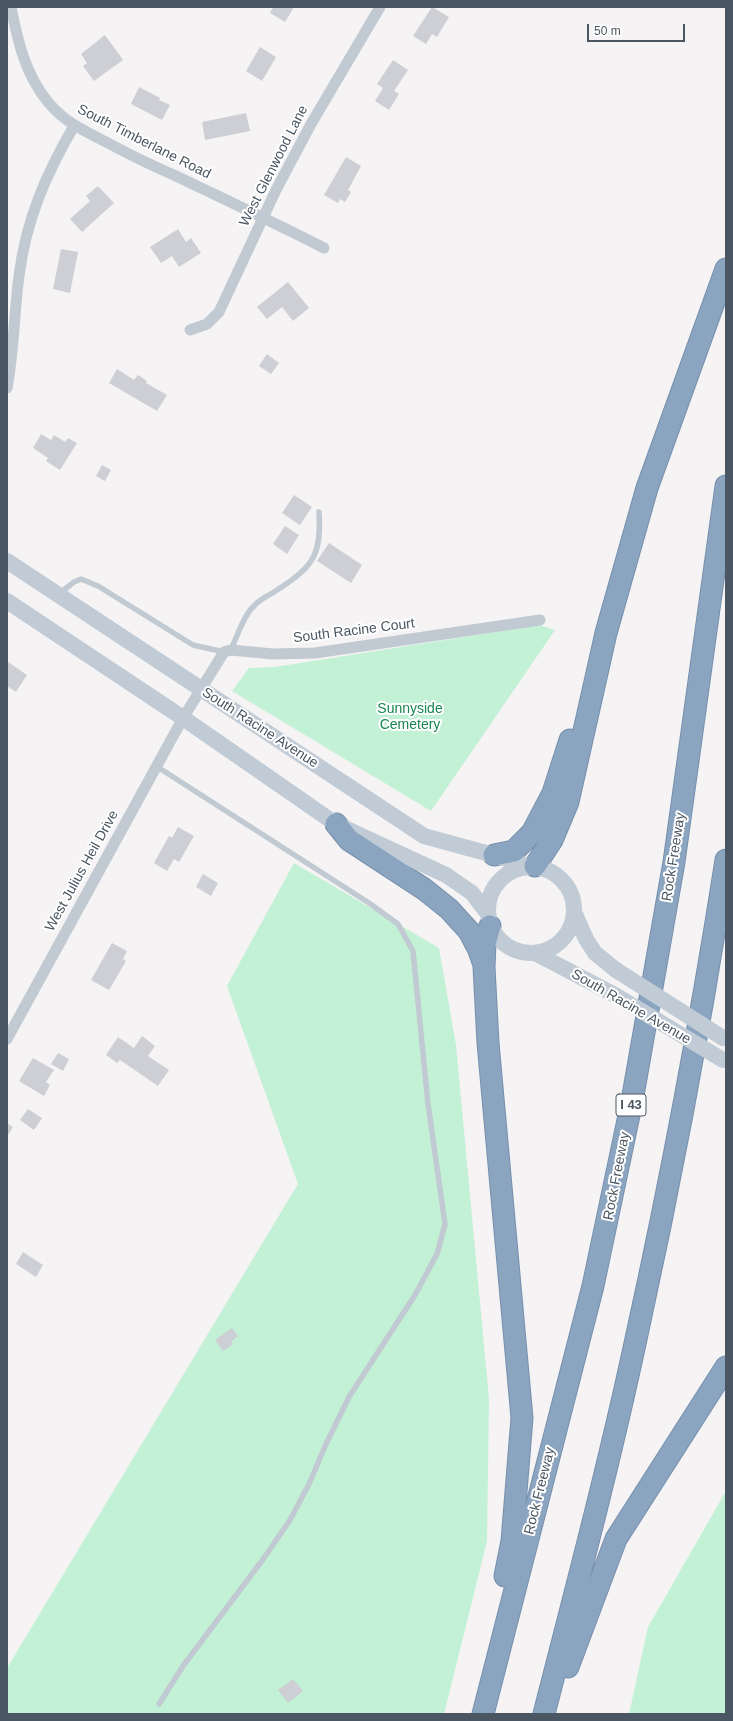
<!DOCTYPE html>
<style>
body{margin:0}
#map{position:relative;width:733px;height:1721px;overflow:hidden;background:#f5f3f3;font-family:Arial,sans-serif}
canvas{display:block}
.frame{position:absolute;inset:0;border:8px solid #4a5661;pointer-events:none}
.scale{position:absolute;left:587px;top:24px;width:98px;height:18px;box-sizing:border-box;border:2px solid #4a5661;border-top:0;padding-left:5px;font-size:12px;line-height:14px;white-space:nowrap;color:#4a5661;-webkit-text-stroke:3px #fff;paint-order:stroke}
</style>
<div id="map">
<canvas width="733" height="1721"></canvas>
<div class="frame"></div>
<div class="scale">50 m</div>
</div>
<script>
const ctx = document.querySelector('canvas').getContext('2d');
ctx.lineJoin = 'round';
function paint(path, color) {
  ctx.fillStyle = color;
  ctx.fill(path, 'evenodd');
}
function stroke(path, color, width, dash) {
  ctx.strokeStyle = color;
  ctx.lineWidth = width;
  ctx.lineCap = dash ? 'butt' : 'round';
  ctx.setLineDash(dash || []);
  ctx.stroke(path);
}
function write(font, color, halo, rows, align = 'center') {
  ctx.font = font + ' Arial,sans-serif';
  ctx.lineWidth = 4;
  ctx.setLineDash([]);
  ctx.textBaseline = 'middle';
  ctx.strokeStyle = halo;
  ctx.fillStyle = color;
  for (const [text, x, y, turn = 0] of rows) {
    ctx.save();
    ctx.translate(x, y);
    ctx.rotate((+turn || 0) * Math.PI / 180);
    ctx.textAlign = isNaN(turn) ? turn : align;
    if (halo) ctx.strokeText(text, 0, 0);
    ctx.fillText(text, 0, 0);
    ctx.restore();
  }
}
paint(new Path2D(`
 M540,625L555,630L431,811L232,691L249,668L275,667Z
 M294,863L439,948L456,1045L489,1399L487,1541L444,1714H7V1668L298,1184L227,986Z
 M726,1491V1714H629L648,1627Z`), '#c3f1d5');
paint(new Path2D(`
 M273,7H294L285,22L270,13Z
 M432,7L449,17L437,37L432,34L426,44L413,36Z
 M105,35L123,60L94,81L83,66L87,63L81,54Z
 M260,47L276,57L262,81L246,71Z
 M393,60L408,70L394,91L399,94L389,110L375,101L383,88L377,84Z
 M139,87L160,98L159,100L170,105L162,120L131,104Z
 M246,113L250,131L205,140L202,122Z
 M346,157L361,166L348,190L351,192L345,202L340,199L338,203L324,195Z
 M98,186L114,203L82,232L70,219L90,201L86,196Z
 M178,229L186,242L191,238L201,253L179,267L172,256L161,263L150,247Z
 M61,249L78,252L70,293L53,289Z
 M288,282L309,308L293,321L282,307L267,319L257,307Z
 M267,354L279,363L271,374L259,366Z
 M117,369L134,380L138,375L147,381L146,383L167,395L157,411L109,383Z
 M41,434L51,440L54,435L65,442L68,438L77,443L60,470L46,461L48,458L33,448Z
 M102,465L111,470L105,481L96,476Z
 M294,495L312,507L300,525L282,513Z
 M285,526L299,535L287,554L273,544Z
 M329,543L362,565L351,583L317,561Z
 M8,662L27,675L16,692L7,686Z
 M178,827L194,836L179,862L174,859L167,871L154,863L169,836L172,838Z
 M203,874L218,883L211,896L196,887Z
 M112,943L127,951L123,959L126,961L109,990L91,980Z
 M142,1036L155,1046L148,1056L169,1070L158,1086L120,1060L117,1063L106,1055L118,1037L134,1048Z
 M58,1053L69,1059L63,1071L51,1064Z
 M33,1058L54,1070L46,1082L50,1085L44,1096L19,1081Z
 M28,1109L42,1118L34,1130L20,1120Z
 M7,1123L13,1127L7,1137Z
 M23,1252L43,1265L36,1277L16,1264Z
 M232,1328L238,1336L231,1342L233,1344L223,1351L215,1340Z
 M293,1679L303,1691L288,1703L278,1690Z`), '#cdcfd5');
const highway = new Path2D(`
 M336,824L349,840L424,889L449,909L469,931L478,948L483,962
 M494,855L514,851L532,833L553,793L570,740
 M535,866L552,840L568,802L606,633L647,488L726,269
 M490,926L485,944L484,967L488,1043L522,1418L512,1541L505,1576
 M568,1667L616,1539L726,1367
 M483,1714L593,1286L632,1101L674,862L726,486
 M544,1714C576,1589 609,1465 636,1339C671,1180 701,1020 726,860`);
stroke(highway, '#7690ad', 23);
stroke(new Path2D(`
 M60,593L74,582L81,579L98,586L193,645L224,652
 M231,650C236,638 245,613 254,606C259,600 268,596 274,592C311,568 322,558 319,512
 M156,766L369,903L398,924L413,951L428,1104L445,1224L437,1254L415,1295L349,1397L326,1444L309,1484L290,1520L264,1558L183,1666L159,1704`), '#c1cad2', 5.5);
stroke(new Path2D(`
 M11,7C18,42 25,74 48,102C64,122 86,132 108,143C130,155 153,166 176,176C226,200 275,223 324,248
 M190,330L207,324L219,312L276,190L311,124L380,7
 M7,388C14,351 14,313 19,276C26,220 46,174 74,126
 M7,1039L183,718L224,652L231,650L273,654L315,653L540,620`), '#c1cad2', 11);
stroke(new Path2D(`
 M7,561L424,836L515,861L526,866
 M7,601L183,718L336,824L446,875L472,893L488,914
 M488 910a43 43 0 1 1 86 0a43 43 0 1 1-86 0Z
 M575,914L586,939L595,953L616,970
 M535,953L615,995`), '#c1cbd6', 16);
stroke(highway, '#8ba5c1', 21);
stroke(new Path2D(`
 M616,970L723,1038
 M615,995L723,1060`), '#c1cbd6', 16);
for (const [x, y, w] of [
 [631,1105,30]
]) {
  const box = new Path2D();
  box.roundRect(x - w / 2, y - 11, w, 22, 3);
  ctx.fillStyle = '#fff';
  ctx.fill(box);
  stroke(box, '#4a5661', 1);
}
write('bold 13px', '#4a5661', null, [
 ["I 43",631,1105]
]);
write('14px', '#4a5661', '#fff', [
 ["South Timberlane Road",144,142,27],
 ["West Glenwood Lane",274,166,-63],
 ["South Racine Court",354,631,-7],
 ["South Racine Avenue",260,728,33],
 ["Rock Freeway",674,857,-81],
 ["West Julius Heil Drive",82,871,-61],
 ["South Racine Avenue",631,1007,30],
 ["Rock Freeway",617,1176,-79],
 ["Rock Freeway",540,1491,-76]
]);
write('14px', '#17864f', '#fff', [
 ["Sunnyside",410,709],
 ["Cemetery",410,725]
]);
</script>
